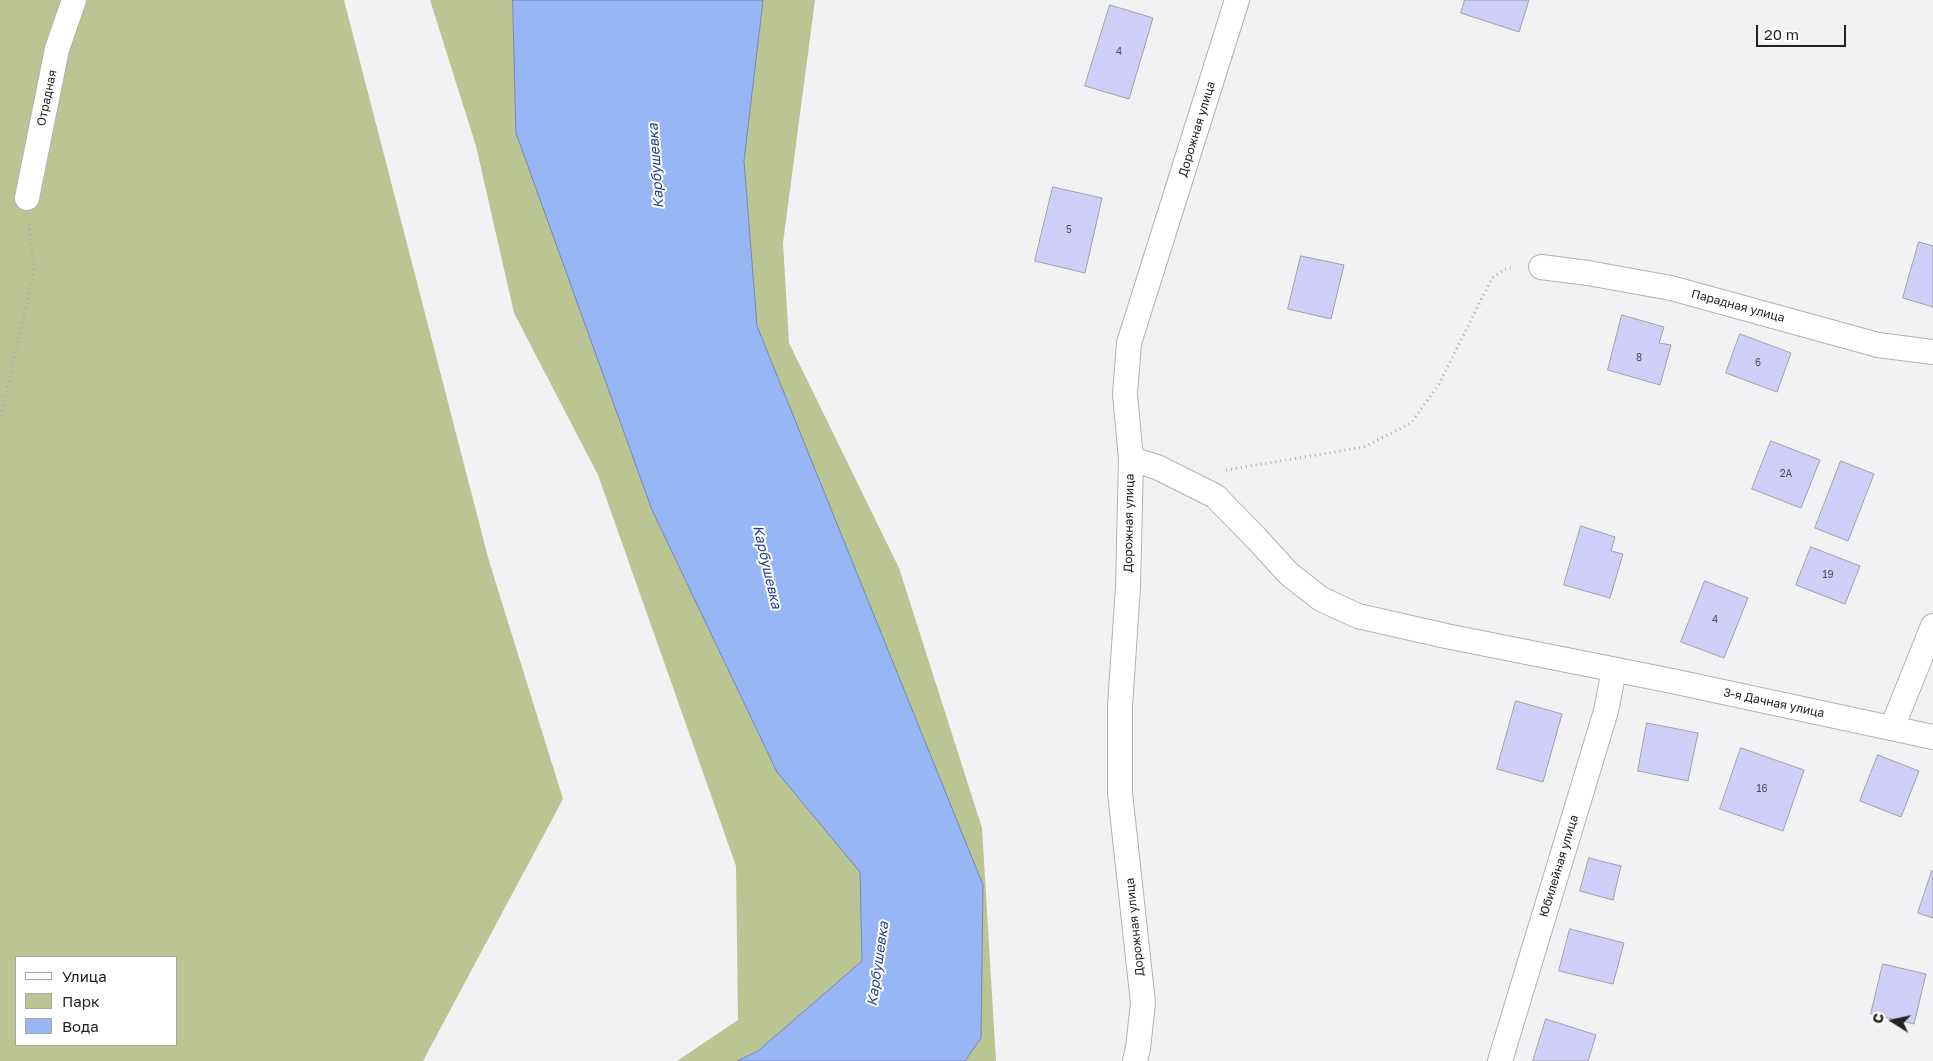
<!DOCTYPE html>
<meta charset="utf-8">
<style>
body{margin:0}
#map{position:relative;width:1933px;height:1061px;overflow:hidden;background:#f2f2f4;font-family:"Golos Text",sans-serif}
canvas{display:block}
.legend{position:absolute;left:15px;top:956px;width:162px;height:90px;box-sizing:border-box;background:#fff;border:1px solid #a7a7a7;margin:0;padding:6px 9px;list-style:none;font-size:15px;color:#232324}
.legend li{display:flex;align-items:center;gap:10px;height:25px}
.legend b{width:25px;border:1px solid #a7a7a7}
.north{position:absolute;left:1868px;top:996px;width:50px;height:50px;-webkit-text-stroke:4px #fff;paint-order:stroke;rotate:280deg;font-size:14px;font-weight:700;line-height:20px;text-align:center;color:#232324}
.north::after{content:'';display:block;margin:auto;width:18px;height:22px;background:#232324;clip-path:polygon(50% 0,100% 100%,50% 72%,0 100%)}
.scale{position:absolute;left:1756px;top:25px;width:90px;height:22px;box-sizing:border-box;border:2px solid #232324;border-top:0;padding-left:6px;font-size:15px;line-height:18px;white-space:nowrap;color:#232324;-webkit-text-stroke:4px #fff;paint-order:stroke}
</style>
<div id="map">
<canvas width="1933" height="1061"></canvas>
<ul class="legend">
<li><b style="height:6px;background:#fff"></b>Улица</li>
<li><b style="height:14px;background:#bbc493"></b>Парк</li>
<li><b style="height:14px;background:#96b6f6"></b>Вода</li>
</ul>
<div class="north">С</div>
<div class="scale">20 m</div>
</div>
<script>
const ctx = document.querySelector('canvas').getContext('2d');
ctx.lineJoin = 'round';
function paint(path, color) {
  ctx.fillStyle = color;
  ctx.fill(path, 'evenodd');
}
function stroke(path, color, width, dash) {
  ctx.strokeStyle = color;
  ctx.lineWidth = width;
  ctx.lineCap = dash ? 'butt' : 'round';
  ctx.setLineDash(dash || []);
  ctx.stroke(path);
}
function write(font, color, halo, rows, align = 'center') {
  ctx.font = font + ' "Golos Text",sans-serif';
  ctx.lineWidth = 4;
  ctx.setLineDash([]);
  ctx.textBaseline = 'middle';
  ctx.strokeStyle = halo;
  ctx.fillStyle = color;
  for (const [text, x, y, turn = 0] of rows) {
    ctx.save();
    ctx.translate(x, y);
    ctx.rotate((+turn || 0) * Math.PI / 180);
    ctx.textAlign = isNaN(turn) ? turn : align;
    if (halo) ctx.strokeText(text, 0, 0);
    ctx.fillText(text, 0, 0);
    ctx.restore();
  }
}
paint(new Path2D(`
 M0,0H344L489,561L563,799L423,1061H0ZM16,957H176V1045H16Z
 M430,0H815L783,243L789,343L899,568L982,828L996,1061H677L738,1020L736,866L598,475L514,313L476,146Z`), '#bbc493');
const water = new Path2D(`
 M513,0H763L744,161L757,326L983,885L981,1038L965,1061H737L758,1051L862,961L860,872L777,772L652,510L516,133Z`);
paint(water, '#96b6f6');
stroke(water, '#748ab7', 1);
const building = new Path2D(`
 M1465,0H1529L1519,32L1461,13Z
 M1110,5L1153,18L1129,99L1085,86Z
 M1053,187L1102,198L1085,273L1035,261Z
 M1919,242L1933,246V307L1903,298Z
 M1301,256L1344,265L1331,319L1288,309Z
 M1622,315L1664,327L1659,343L1671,345L1660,385L1608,370Z
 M1740,334L1791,353L1777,392L1726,373Z
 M1771,441L1820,460L1801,508L1752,489Z
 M1841,461L1874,474L1848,541L1815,528Z
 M1581,526L1615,537L1611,551L1623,554L1610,598L1564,585Z
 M1811,547L1860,566L1845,604L1796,585Z
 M1705,581L1748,598L1724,658L1681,642Z
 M1516,701L1562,714L1543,782L1497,769Z
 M1647,723L1698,733L1688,781L1638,771Z
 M1741,748L1804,770L1783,831L1720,809Z
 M1878,755L1919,771L1901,817L1860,801Z
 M1589,858L1621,866L1613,900L1580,891Z
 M1932,871L1933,872V918L1918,913Z
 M1570,929L1624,943L1613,984L1559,971Z
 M1883,964L1926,974L1914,1024L1871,1014Z
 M1546,1019L1596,1035L1588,1061H1533Z`);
paint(building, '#cfcef9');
stroke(building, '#a0a0a2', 1);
const minor = new Path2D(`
 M27,198L57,49L74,0
 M1541,267L1588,273L1671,288L1878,345L1933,352
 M1131,459L1157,467L1215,496L1257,539L1289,574L1321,599L1358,616L1446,636L1672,681L1933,737
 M1892,728L1933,626
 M1135,1061L1138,1048L1143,1003L1120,793V706L1128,587L1131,459L1125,394L1129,343L1237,0
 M1500,1061L1606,711L1614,670`);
stroke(minor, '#b2b2b4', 26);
stroke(new Path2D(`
 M0,421L34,271L29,224
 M1226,470L1364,447L1411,423L1439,384L1492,278L1507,268H1514`), '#adadae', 3, [1, 4]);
stroke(minor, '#fff', 24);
write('10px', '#4e4e59', null, [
 ["4",1119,52],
 ["5",1069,230],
 ["8",1639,358],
 ["6",1758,363],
 ["2А",1786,474],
 ["19",1828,575],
 ["4",1715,620],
 ["16",1762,789]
]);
write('12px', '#232324', '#fff', [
 ["Отрадная",47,98,-78],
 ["Дорожная улица",1197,129,-73],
 ["Парадная улица",1738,306,15],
 ["Дорожная улица",1129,523,-89],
 ["3-я Дачная улица",1774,703,12],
 ["Юбилейная улица",1559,866,-73],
 ["Дорожная улица",1135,927,-96]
]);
write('italic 14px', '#22428c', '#fff', [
 ["Карбушевка",656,166,-94],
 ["Карбушевка",767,567,77],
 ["Карбушевка",878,964,-82]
]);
</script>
